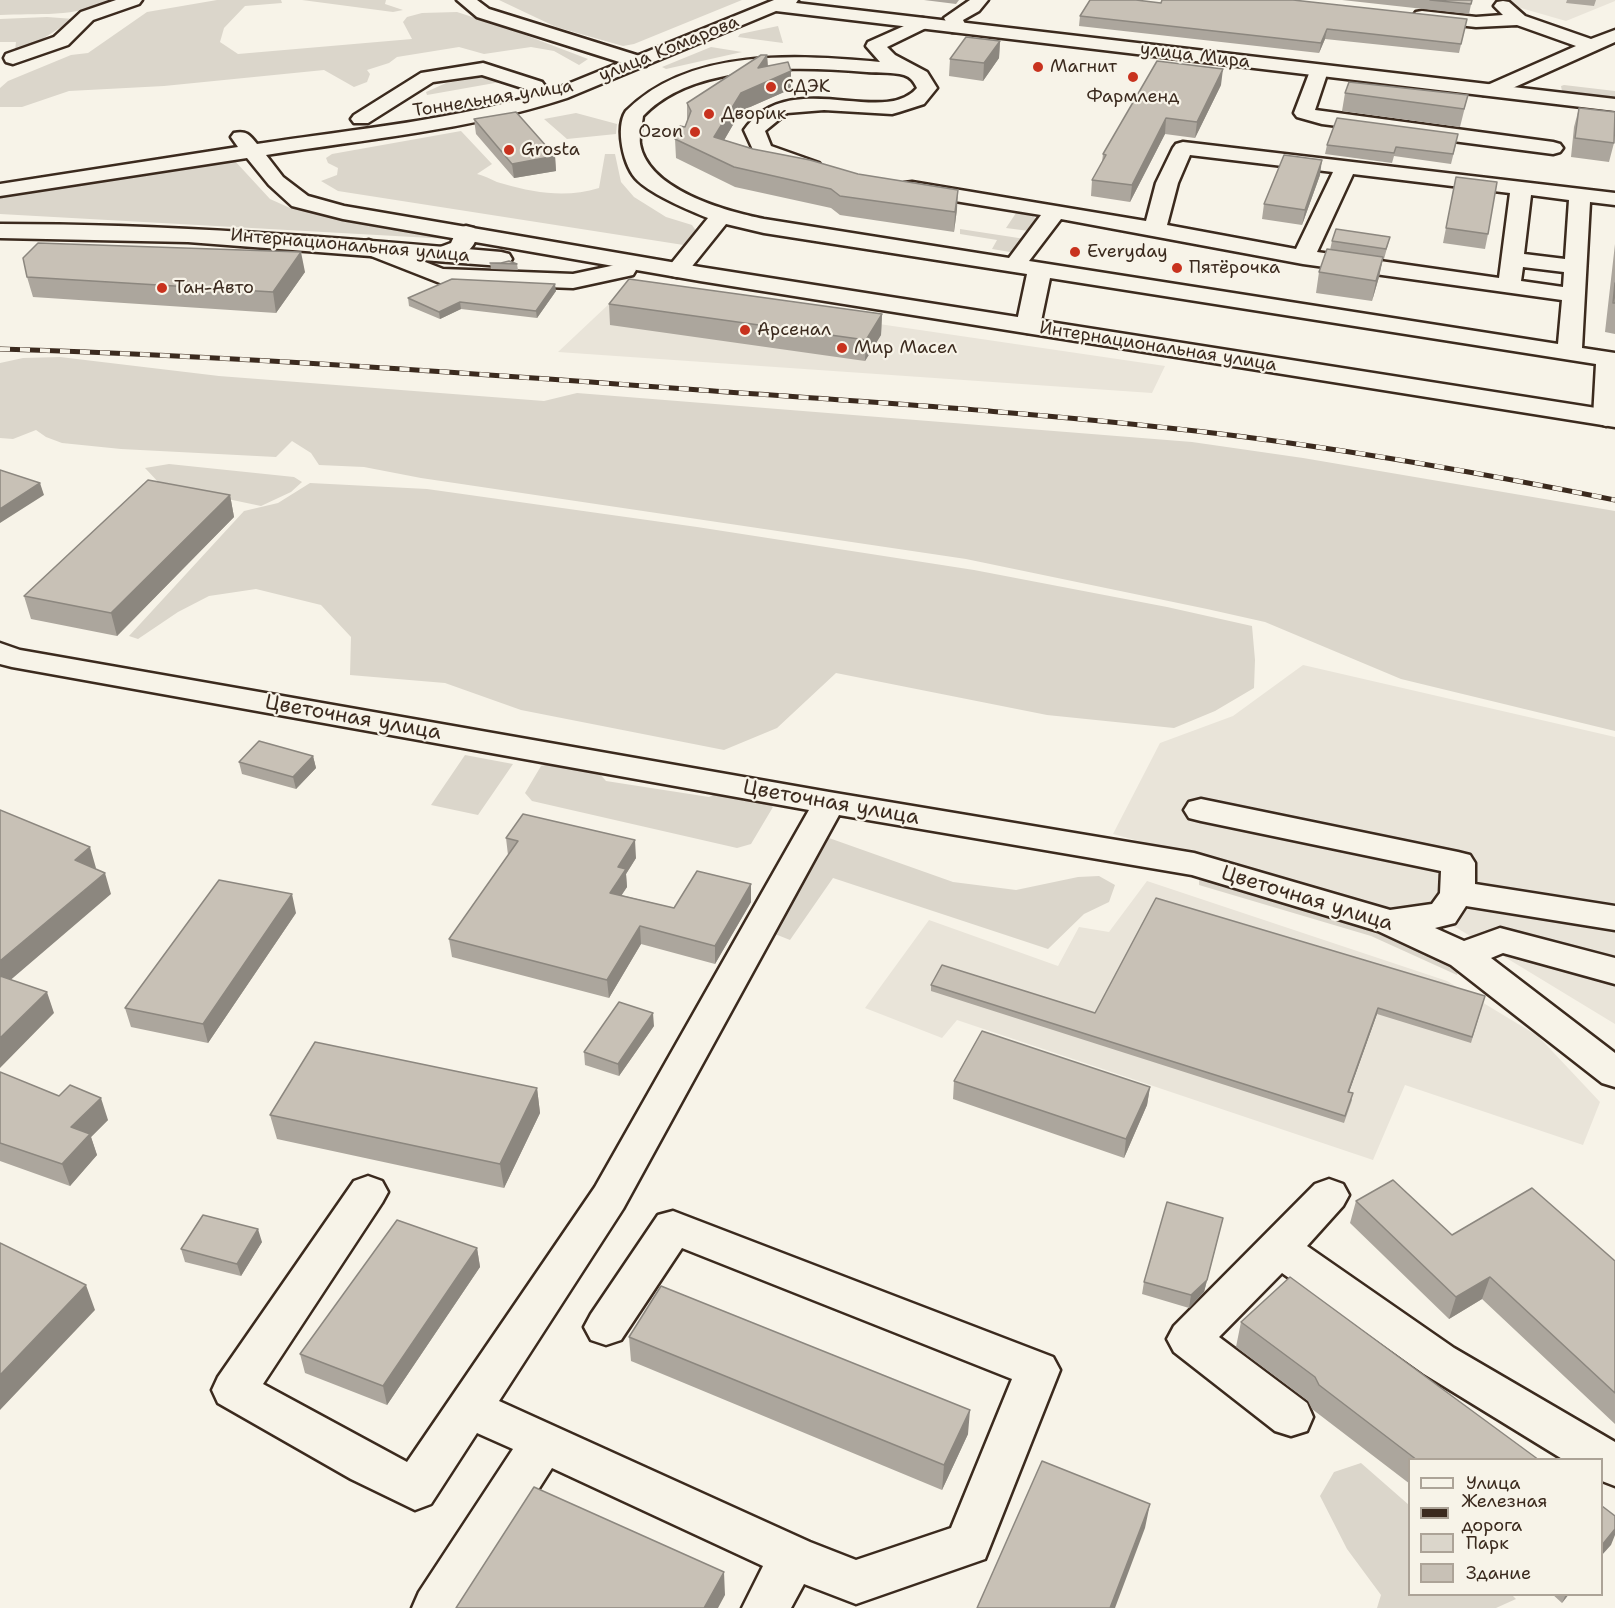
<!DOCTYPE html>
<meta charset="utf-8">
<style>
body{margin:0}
#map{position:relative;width:1615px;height:1608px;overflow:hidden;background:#f7f3e8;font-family:"Shantell Sans",sans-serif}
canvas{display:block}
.legend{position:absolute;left:1408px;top:1458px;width:195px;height:138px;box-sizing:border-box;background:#f7f3e8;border:2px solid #aca397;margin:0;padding:8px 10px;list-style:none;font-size:18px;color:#3b2a1e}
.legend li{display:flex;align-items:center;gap:12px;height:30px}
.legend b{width:30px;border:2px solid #aca397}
</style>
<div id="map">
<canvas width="1615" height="1608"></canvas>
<ul class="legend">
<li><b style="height:8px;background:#f7f3e8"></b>Улица</li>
<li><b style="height:8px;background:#3b2a1e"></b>Железная дорога</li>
<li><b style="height:16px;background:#dbd6cb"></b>Парк</li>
<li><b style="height:16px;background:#c8c1b6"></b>Здание</li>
</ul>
</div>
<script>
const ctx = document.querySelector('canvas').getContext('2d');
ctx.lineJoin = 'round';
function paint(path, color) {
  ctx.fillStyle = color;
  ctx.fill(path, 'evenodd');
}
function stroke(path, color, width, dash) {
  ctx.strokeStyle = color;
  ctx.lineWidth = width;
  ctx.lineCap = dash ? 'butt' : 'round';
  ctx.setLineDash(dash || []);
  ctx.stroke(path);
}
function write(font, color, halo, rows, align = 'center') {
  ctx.font = font + ' "Shantell Sans",sans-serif';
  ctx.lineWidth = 4.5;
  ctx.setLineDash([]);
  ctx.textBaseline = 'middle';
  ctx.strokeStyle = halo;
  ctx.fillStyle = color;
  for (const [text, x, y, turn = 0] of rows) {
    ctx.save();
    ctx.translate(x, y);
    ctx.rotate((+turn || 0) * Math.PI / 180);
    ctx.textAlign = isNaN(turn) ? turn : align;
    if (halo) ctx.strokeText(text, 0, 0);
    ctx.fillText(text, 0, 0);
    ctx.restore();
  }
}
paint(new Path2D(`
 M1493,0H1615V1L1566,21Z
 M627,287L1165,366L1152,393L558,352Z
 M1303,665L1615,737V1024L1457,928L1113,834L1160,743L1233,716Z
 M1147,881L1447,981L1538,1036L1600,1102L1583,1145L1405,1085L1373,1160L957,1020L942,1038L865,1008L929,920L1058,966L1079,927L1109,932Z`), '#e9e4d9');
paint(new Path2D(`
 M0,0H109C78,18 35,13 0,15Z
 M217,0H281L282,3L245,6L224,28L220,42L238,54L412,39L403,22L407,17L422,13L457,12L512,30L588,59L579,65L554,51L531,47L484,54L459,47L397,57L389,63L367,70L370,74L367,82L354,87L324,70L164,86L69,91L22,107H0V88L8,81L71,55L88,53L147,12Z
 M302,0H386L385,4L403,10L393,12Z
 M499,0H742L634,44L623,46L556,27Z
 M47,17L74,19L36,43L15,50L16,42H0V19Z
 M778,26L783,43L738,37L740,34Z
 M711,47L742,52L666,69L662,67Z
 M491,76L506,81L427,95L426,92L446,83Z
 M1564,85L1615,91V98L1562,91L1561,86Z
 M576,113L617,124L616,134L567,139L544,119Z
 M461,131L492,164L477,174C487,176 494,182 504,184C535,193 567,198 599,188L605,154H615L621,182L634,197L666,217L692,225L699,235L690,246L338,191L321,181L337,175L338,168L328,163L326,158L332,154Z
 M234,160L270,199L290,208L453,237L449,239L0,214V196Z
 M1016,213L1032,215L1036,219L1029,231L1006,228Z
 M960,229L1025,239L1016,253L992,249L997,240L960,234Z
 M60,357L219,376L544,401L577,393L1192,442L1303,458L1615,511V731L1401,679L1265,622L1207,609L966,559L421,478L364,467L319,465L311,453L292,441L276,457L121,449L62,443L46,437L36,430L13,439L0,438V363L23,358Z
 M169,464L294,477L302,482L291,492L261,506L161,485L145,468Z
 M310,483L427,489L697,527L974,570L1167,607L1252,626L1255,660L1254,688L1215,711L1174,728L1047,715L836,673L777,728L724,750L521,710L445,683L350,675L351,637L321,605L256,589L209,596L178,612L138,639L129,636L244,511L278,503Z
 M465,755L513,764L478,815L431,805Z
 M549,764L599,773L606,781L709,797L724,790L765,800L773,807L751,844L737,848L532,801L525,793L541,766Z
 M829,838L953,882L1016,890L1078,877L1099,876L1115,885L1109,902L1084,914L1048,949L833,878L790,940L775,934Z
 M1199,876L1384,929L1459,967L1457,975L1371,936L1199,885Z
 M1361,1463L1409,1505L1410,1594H1511L1516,1599L1496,1608H1377L1381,1595L1347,1549L1320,1496L1334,1472Z`), '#dbd6cb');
const minor = new Path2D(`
 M116,0H142L139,4L93,20L68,45L13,64L6,62L4,58L6,54L54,37L81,12Z
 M457,0H477L489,9L646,58L648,62L646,66H632L477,17Z
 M970,0H988L979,11L963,20L967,28L964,32H952L944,18Z
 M1503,1L1509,2L1525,16L1591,39L1615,30V42L1497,95H1483L1480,91L1483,87L1576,46L1517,25L1476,27L1422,21L1416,20L1413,16L1416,12L1422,11L1476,17L1503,15L1494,6L1497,2Z
 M922,18L928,19L931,23L928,27L887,47L895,55L927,72L937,88L924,104L899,112L892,114L824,110L787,113L765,131L771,146L819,163L822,167L819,171L812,173L805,171L755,154L744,130C789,65 883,128 917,88C914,82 911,77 904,75C893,72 879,73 867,72C818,68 768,66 720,77C691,83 663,95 643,116C642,125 639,136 640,144C648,190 725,211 764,219L1009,258L1041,215L912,194L904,193L901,188L904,183L912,182L1146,221L1156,183L1173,148L1176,144L1183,142L1615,193V205L1590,202L1582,348L1615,353V423L1606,426L1597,423L1593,418L1596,364L1050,278L1040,326L1036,331L1028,333L1020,331L1016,326L1027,274L764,233L726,224L685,275L677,277L669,275L666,270L708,218C688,210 653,195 638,181C623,167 615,127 626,111C690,47 798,55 880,62L866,46L868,42ZM1190,155L1333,172L1296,249L1167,225L1178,183ZM1353,174L1510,193L1499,278L1317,252ZM1531,195L1569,200L1565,259L1524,254ZM1061,219L1303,264L1562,300L1558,344L1029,261ZM1523,267L1564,272L1563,287L1521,281Z
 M483,63L542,82L545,86L542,90L535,92L482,75L433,82L368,123H354L351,119L354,115L421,73Z
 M1319,65L1326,67L1328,71L1315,110L1553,142L1560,144L1563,148L1560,152L1553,154L1322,124L1297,117L1294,113L1310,71L1312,67Z
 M466,226L474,228L477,233C476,253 452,263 435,259L432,254L435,249L451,243L458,228Z
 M369,240L443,269L573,274L625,263L633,265L636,270L633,275L573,288L440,283L361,252L358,247L361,242Z
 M0,643L20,650L829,792L1194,853L1390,910L1432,904L1440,893L1441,871L1201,821L1189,818L1184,810L1189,802L1201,799L1458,852L1470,855L1475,863V884L1615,906V930L1466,906L1455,923L1435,928L1464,941L1500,928L1615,958V984L1503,953L1491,958L1615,1053V1087L1602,1083L1451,965L1378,931L1192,875L839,815L623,1209L499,1401L810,1542L856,1560L951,1528L1012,1379L682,1248L621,1340L606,1345L591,1340L584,1327L591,1314L658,1215L673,1211L1053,1357L1060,1370L985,1559L856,1604L804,1584L791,1608H742L763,1566L552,1468L463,1608H412L419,1592L513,1449L477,1433L431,1504L415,1510L351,1479L218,1403L212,1390L218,1377L354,1181L368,1176L382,1181L388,1192L382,1203L263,1384L407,1462L595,1187L809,810L12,667L0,664Z
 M1329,1179L1343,1184L1349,1195L1343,1206L1307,1246L1454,1348L1615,1442V1486L1602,1481V1460H1564L1424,1374L1282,1273L1219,1337L1307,1403L1313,1417L1307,1431L1291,1436L1275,1431L1174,1352L1167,1339L1174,1326L1315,1184Z`);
const major = new Path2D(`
 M774,0H798L796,3L1615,99V111L776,11L567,98C470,130 367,139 266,155L283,177L308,196L344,206L700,267L1615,411V427L700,281L343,219L292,206L269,185L247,158L0,196V184L238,147L231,137L234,133C246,130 250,135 257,144C356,129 458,120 553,90Z
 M0,224C168,224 334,237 501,252L509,254L512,259L509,264L501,266L188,242L0,238Z`);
stroke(minor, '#3b2a1e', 5);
stroke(major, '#3b2a1e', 5);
paint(minor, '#f7f3e8');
paint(major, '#f7f3e8');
const rail = new Path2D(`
 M0,349C234,356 467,373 700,390C866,402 1032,412 1196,431C1337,447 1476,472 1615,500`);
stroke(rail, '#3b2a1e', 5);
stroke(rail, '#f7f3e8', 4, [10]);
paint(new Path2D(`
 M924,0H959L956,4Z
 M1342,0H1472L1469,14Z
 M1567,0H1596L1594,6L1566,3Z
 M1161,3L1467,19L1459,53L1325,39L1319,53L1079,26L1080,16Z
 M1000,41L999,58L983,81L949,76L950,59Z
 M767,55L768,66L791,89L741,111L724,140L957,209L954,232L840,215L831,208L735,187L676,158L675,139L685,127L687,121V103Z
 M1221,85L1195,138L1165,134L1130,202L1091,196L1092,180L1102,162L1103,154Z
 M1345,93L1468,95L1460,127L1342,111Z
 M1579,108L1614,143L1609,162L1571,157L1574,127Z
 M474,119L555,156L556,171L514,178L476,134Z
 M1456,144L1451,164L1394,156L1392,163L1325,154L1327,145Z
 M1320,175L1302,225L1262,219L1264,204Z
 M1456,177L1488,234L1485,249L1443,243Z
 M1390,237L1384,259H1383L1379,277L1372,301L1316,293L1319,272L1330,250L1332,241Z
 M1615,244V334L1605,332Z
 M490,263L517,264L518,270L491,269Z
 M305,272L276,313L33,297L27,277Z
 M556,291L537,318L461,309L440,319L409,306L408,298Z
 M609,304L882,314L881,335L865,361L610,325Z
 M230,495L234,517L117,636L31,619L24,596Z
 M313,756L316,768L296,789L242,774L239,762Z
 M506,838L636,858L626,874L627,887L621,895L674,908L751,884V902L715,964L641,944L609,998L452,957L449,939L508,855Z
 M296,913L208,1043L131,1027L125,1008Z
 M931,985L1095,1013L1485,996L1471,1043L1377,1014L1349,1092L1352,1100L1344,1123L931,991Z
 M654,1026L619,1076L585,1065L584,1052Z
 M0,1072L108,1120L91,1137L97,1155L70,1186L0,1161Z
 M954,1081L1150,1087L1147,1105L1124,1158L953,1099Z
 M537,1088L540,1113L504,1188L277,1139L270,1115Z
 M1356,1201L1452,1235L1615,1261V1424L1482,1299L1449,1319L1350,1223Z
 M1220,1230L1204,1292L1189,1308L1142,1294L1144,1282Z
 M262,1242L241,1276L185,1262L181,1249Z
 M477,1248L480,1267L387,1405L305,1373L300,1354Z
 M1241,1322L1539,1460H1410V1484L1312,1409L1308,1401L1236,1347Z
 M629,1337L968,1434L942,1490L631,1361Z
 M1552,1594H1569L1562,1603Z`), '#aca69d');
paint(new Path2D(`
 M1327,29L1325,39L1319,53L1321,43Z
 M1000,41L999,58L983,81L984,63Z
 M767,55L768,72L791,71V89L741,111L715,156L714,137L741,93Z
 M1223,69L1221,85L1195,138L1197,122Z
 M1166,118L1165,134L1130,202L1132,185Z
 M555,156L556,171L514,178L512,164Z
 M1322,160L1320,175L1302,225L1305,210Z
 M958,190L957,209L954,232L955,212Z
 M301,252L305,272L276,313L273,292Z
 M1383,257L1379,277L1372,301L1376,281Z
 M555,284L556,291L537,318L536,311Z
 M460,302L461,309L440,319L439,312Z
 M882,314L881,335L865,361L866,340Z
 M40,483L44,495L0,523V509Z
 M230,495L234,517L117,636L111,613Z
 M313,756L316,768L296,789L293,777Z
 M635,840L636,858L626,874L627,887L612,910L610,893L618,867Z
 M90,847L96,868L81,881L75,860Z
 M105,873L111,894L0,989V961Z
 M751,884V902L715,964V946Z
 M292,894L296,913L208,1043L203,1024Z
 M640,926L641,944L609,998L607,980Z
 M47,992L54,1013L0,1068V1038Z
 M1378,1008L1377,1014L1347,1098L1348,1092Z
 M653,1013L654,1026L619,1076L618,1064Z
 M1150,1087L1147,1105L1124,1158L1126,1139Z
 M537,1088L540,1113L504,1188L500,1164Z
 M101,1098L108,1120L91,1137L97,1155L70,1186L62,1164L71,1127Z
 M1223,1218L1204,1292L1189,1308L1191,1295Z
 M258,1229L262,1242L241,1276L237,1264Z
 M477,1248L480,1267L387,1405L383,1386Z
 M1490,1277L1482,1299L1449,1319L1456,1297Z
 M86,1285L95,1310L0,1410V1375Z
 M970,1410L968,1434L942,1490L944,1465Z
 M1150,1504L1145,1528L1115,1608H1110Z
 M1615,1529V1535L1611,1545L1602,1555V1545Z
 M724,1572L725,1595L718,1608H704Z
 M1566,1594H1569L1562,1603Z`), '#8c877f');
const building = new Path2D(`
 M1090,0H1136L1161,3L1162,0H1293L1467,19L1461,44L1327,29L1321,43L1080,16Z
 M1430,0H1472L1471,4Z
 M966,37L1000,41L984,63L950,59Z
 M761,55H767L758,68L788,62L791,71L741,93L714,137L753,149L810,160L858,174L958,190L955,212L840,196L831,189L734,167L675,139L680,126L685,127L691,111L687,103Z
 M1157,61L1223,69L1197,122L1166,118L1132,185L1092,180L1106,155L1103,154Z
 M1349,82L1468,95L1464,109L1345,93Z
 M1579,108L1615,112L1614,143L1575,138Z
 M516,112L555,156L512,164L474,119Z
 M1337,118L1458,134L1453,154L1396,147L1394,153L1327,145Z
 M1284,155L1322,160L1305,210L1264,204Z
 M1456,177L1497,182L1488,234L1446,228Z
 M1336,229L1390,237L1386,249L1332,241Z
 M38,243L301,252L273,292L27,277L23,258Z
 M1327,249L1383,257L1376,281L1319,272Z
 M509,261L517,264L490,263H501Z
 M452,279L555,284L536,311L460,302L439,312L408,298Z
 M629,279L882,314L866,340L609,304Z
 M1615,283V303H1613Z
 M0,470L40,483L0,509Z
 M148,480L230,495L111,613L24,596Z
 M259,741L313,756L293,777L239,762Z
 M0,810L90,847L75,860L105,873L0,961Z
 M523,814L635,840L618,867L626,869L610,893L674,908L697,871L751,884L715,946L640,926L607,980L449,939L518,841L506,838Z
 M219,880L292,894L203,1024L125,1008Z
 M1156,898L1485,996L1472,1037L1378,1008L1348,1092L1353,1093L1345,1116L931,985L942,965L1095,1013Z
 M0,976L47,992L0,1038Z
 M619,1002L653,1013L618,1064L584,1052Z
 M982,1031L1150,1087L1126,1139L954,1081Z
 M315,1042L537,1088L500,1164L270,1115Z
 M0,1072L59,1096L70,1085L101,1098L71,1127L90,1134L62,1164L0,1143Z
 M1393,1180L1452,1235L1532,1188L1615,1261V1393L1490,1277L1456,1297L1356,1201Z
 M1167,1202L1223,1218L1207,1280L1191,1295L1144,1282Z
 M203,1215L258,1229L237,1264L181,1249Z
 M397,1220L477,1248L383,1386L300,1354Z
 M0,1243L86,1285L0,1375Z
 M1290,1277L1539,1460H1417L1319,1385L1315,1377L1241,1322Z
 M661,1286L970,1410L944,1465L629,1337Z
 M1042,1461L1150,1504L1110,1608H977Z
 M534,1487L724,1572L704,1608H456Z
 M1602,1506L1615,1516V1529L1602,1545Z`);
paint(building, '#c8c1b6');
stroke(building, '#8c877f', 1.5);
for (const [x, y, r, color] of [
 [1038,67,6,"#c8321e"],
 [1133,77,6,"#c8321e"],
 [771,87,6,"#c8321e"],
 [709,114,6,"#c8321e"],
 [695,132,6,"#c8321e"],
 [509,150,6,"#c8321e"],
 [1075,252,6,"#c8321e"],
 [1177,268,6,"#c8321e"],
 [162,288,6,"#c8321e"],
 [745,330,6,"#c8321e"],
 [842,348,6,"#c8321e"]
]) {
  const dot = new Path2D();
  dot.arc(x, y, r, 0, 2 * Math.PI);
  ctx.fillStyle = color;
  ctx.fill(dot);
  stroke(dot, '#f7f3e8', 2);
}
write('18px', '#3b2a1e', '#f7f3e8', [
 ["улица Комарова",669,49,-22],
 ["улица Мира",1195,56,7],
 ["Тоннельная улица",493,99,-9],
 ["Интернациональная улица",350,246,5],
 ["Интернациональная улица",1158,347,9]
]);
write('18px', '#3b2a1e', '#f7f3e8', [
 ["Магнит",1050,67],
 ["СДЭК",783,87],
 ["Фармленд",1133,97,"center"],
 ["Дворик",721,114],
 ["Ozon",683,132,"right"],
 ["Grosta",521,150],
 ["Everyday",1087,252],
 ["Пятёрочка",1189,268],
 ["Тан-Авто",174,288],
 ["Арсенал",757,330],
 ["Мир Масел",854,348]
], 'left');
write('21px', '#3b2a1e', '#f7f3e8', [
 ["Цветочная улица",353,718,10],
 ["Цветочная улица",831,803,10],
 ["Цветочная улица",1307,899,17]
]);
</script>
